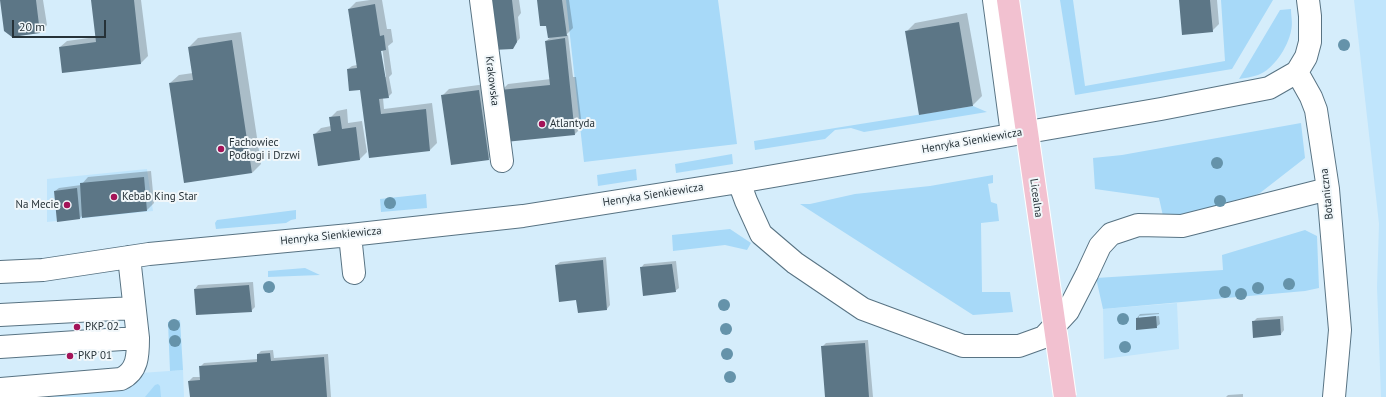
<!DOCTYPE html>
<meta charset="utf-8">
<style>
body{margin:0}
#map{position:relative;width:1386px;height:397px;overflow:hidden;background:#d5edfb;font-family:"PT Sans",sans-serif}
canvas{display:block}
.scale{position:absolute;left:12px;top:20px;width:94px;height:18px;box-sizing:border-box;border:2px solid #263238;border-top:0;padding-left:5px;font-size:12px;line-height:14px;white-space:nowrap;color:#263238;-webkit-text-stroke:3px #f1f7fa;paint-order:stroke}
</style>
<div id="map">
<canvas width="1386" height="397"></canvas>
<div class="scale">20 m</div>
</div>
<script>
const ctx = document.querySelector('canvas').getContext('2d');
ctx.lineJoin = 'round';
function paint(path, color) {
  ctx.fillStyle = color;
  ctx.fill(path, 'evenodd');
}
function stroke(path, color, width, dash) {
  ctx.strokeStyle = color;
  ctx.lineWidth = width;
  ctx.lineCap = dash ? 'butt' : 'round';
  ctx.setLineDash(dash || []);
  ctx.stroke(path);
}
function write(font, color, halo, rows, align = 'center') {
  ctx.font = font + ' "PT Sans",sans-serif';
  ctx.lineWidth = 4;
  ctx.setLineDash([]);
  ctx.textBaseline = 'middle';
  ctx.strokeStyle = halo;
  ctx.fillStyle = color;
  for (const [text, x, y, turn = 0] of rows) {
    ctx.save();
    ctx.translate(x, y);
    ctx.rotate((+turn || 0) * Math.PI / 180);
    ctx.textAlign = isNaN(turn) ? turn : align;
    if (halo) ctx.strokeText(text, 0, 0);
    ctx.fillText(text, 0, 0);
    ctx.restore();
  }
}
paint(new Path2D(`
 M1354,0H1386V397H1381L1377,287L1379,224Z
 M147,169L153,211L47,222V179Z
 M1177,303L1179,349L1104,359L1103,309Z
 M183,370L184,397H0V383Z`), '#c0e5fc');
paint(new Path2D(`
 M566,0H718L737,144L584,162Z
 M1060,0H1073L1085,86L1225,61L1221,0H1273L1232,69L1075,95Z
 M1291,9C1291,16 1293,24 1291,31C1288,47 1273,70 1258,75C1252,77 1245,78 1239,79L1280,10Z
 M973,106L987,112L864,132L851,128L835,130L825,139L755,150L754,141Z
 M1301,123L1305,158L1260,193L1223,210L1163,216L1159,198L1095,189L1093,158L1122,155Z
 M732,154L733,164L676,173L675,164Z
 M636,169L637,180L598,186L597,175Z
 M993,175V183L988,184L991,202L997,204L999,221L981,223L982,292H1010L1013,312L973,315L800,204H810L855,194L930,186Z
 M426,194L427,208L381,212L380,199Z
 M296,210V219L291,220L286,223L216,229L215,223L217,220Z
 M730,229L751,243L747,250L725,245L673,251L672,235Z
 M1305,230L1317,236L1319,288L1305,291L1103,309L1096,278L1223,270L1222,255Z
 M305,268L320,275L268,277V271Z
 M180,320L183,370L170,371L168,322Z
 M158,384L160,386L161,397H145L155,385Z`), '#a7d9f8');
paint(new Path2D(`
 M1,0H43L47,25L40,32Z
 M92,0H141L148,56L141,63L63,72L60,47L67,41L96,37Z
 M370,0H382L387,29H391L393,42L388,46L392,74L389,77L392,93L388,97L383,98L384,109L432,103L437,143L430,150L370,157L361,89L348,69L352,66L357,65L349,9L356,2ZM380,46H382L386,77H384Z
 M487,0H519L521,13L518,17L520,38L512,48Z
 M538,0H569L573,28L565,36L568,35L573,77H576L582,127L575,134L501,91L508,84L551,79L546,41L551,37Z
 M1180,0H1217L1219,24L1212,31Z
 M967,13L982,96L973,105L906,32L915,23Z
 M241,32L261,164L252,173L170,83L179,75L193,73L189,47L198,38Z
 M486,84L495,152L488,159L442,96L449,89Z
 M347,109L348,123L362,121L367,152L360,159L319,165L314,135L321,128L331,126L330,118L337,111Z
 M151,171L154,203L147,210L83,215L80,218L55,191L59,188L81,185L88,177Z
 M606,257L610,305L607,309L577,299L556,265L560,262Z
 M676,261L679,288L675,291L641,268L644,264Z
 M253,282L255,307L251,311L197,314L195,289L198,285Z
 M1159,313V314L1139,316V318L1159,316L1160,324L1156,327L1137,318L1140,314Z
 M1283,316L1284,330L1281,334L1253,322L1257,318Z
 M868,340L873,397H826L822,347L826,343Z
 M273,350L274,358L328,354L331,397H191L189,381L193,377H201L200,367L204,363L258,359V354L261,351Z
 M1243,394V397H1226L1228,395Z`), '#0003');
paint(new Path2D(`
 M0,0H36L40,33L12,37L4,31Z
 M91,0H134L141,64L62,73L59,47L96,42Z
 M486,0H512L517,42L513,49L492,50Z
 M537,0H562L567,36L548,38L546,26H540Z
 M1179,0H1210L1213,32L1182,35Z
 M375,4L380,36L384,35L386,50L381,51L389,98L379,99L381,114L426,109L430,151L369,158L360,90L349,91L347,69L357,68L348,9Z
 M959,22L973,106L919,115L905,31Z
 M565,38L575,135L505,142L500,90L550,85L545,41Z
 M232,40L252,173L184,183L169,83L193,80L188,47Z
 M479,90L489,160L451,165L441,95Z
 M340,116L342,129L356,127L360,160L318,166L313,134L331,131L329,117Z
 M144,177L147,211L82,218L80,183Z
 M77,188L80,219L57,222L54,191Z
 M603,260L607,310L578,313L576,300L559,302L555,265Z
 M672,264L676,292L643,296L640,267Z
 M249,285L252,312L196,315L194,289Z
 M1156,316L1157,328L1136,330V318Z
 M1280,319L1281,335L1253,338L1252,321Z
 M865,343L869,397H825L821,346Z
 M270,353L271,361L324,357L327,397H190L188,381L200,380L199,366L257,362V354Z`), '#5c7686');
const minor = new Path2D(`
 M481,0L502,161
 M994,0L1012,134
 M1297,72L1311,97L1316,110L1328,189L1340,330L1334,397
 M739,182L746,201L761,234L795,263L863,309L963,346H1019L1044,337L1068,311L1087,274L1100,246L1111,234L1138,225L1182,226L1328,189
 M350,235L354,273
 M0,272L43,270L149,254L350,235L523,216L739,182L1161,109L1269,88L1297,72L1306,57L1310,42V16L1308,0
 M0,315L134,308
 M0,347L138,338L129,257
 M0,389L121,379C138,371 138,355 138,338`);
stroke(minor, '#587383', 24);
stroke(minor, '#fff', 22);
const majorBridge = new Path2D(`
 M1008,0L1065,397`);
stroke(majorBridge, '#fff', 24, []);
stroke(majorBridge, '#f2c1d0', 22);
ctx.fillStyle = '#6593aa';
for (const [x, y] of [
 [1344,45],
 [1217,163],
 [1220,201],
 [390,203],
 [1289,284],
 [269,287],
 [1258,288],
 [1225,292],
 [1241,294],
 [724,305],
 [1123,319],
 [174,325],
 [726,329],
 [175,341],
 [1125,347],
 [727,354],
 [730,377]
]) {
  ctx.beginPath();
  ctx.arc(x, y, 6, 0, 2 * Math.PI);
  ctx.fill();
}
for (const [x, y, r, color] of [
 [542,124,4,"#a31358"],
 [221,149,4,"#a31358"],
 [114,197,4,"#a31358"],
 [67,205,4,"#a31358"],
 [77,327,4,"#a31358"],
 [70,356,4,"#a31358"]
]) {
  const dot = new Path2D();
  dot.arc(x, y, r, 0, 2 * Math.PI);
  ctx.fillStyle = color;
  ctx.fill(dot);
  stroke(dot, '#f1f7fa', 1.5);
}
write('11px', '#263238', '#f1f7fa', [
 ["Krakowska",492,81,83],
 ["Henryka Sienkiewicza",972,141,-10],
 ["Botaniczna",1327,194,-96],
 ["Henryka Sienkiewicza",653,195,-9],
 ["Licealna",1036,198,82],
 ["Henryka Sienkiewicza",331,236,-6]
]);
write('11px', '#263238', '#f1f7fa', [
 ["Atlantyda",550,124],
 ["Fachowiec",229,143],
 ["Podłogi i Drzwi",229,156],
 ["Kebab King Star",122,197],
 ["Na Mecie",59,205,"right"],
 ["PKP 02",85,327],
 ["PKP 01",78,356]
], 'left');
</script>
